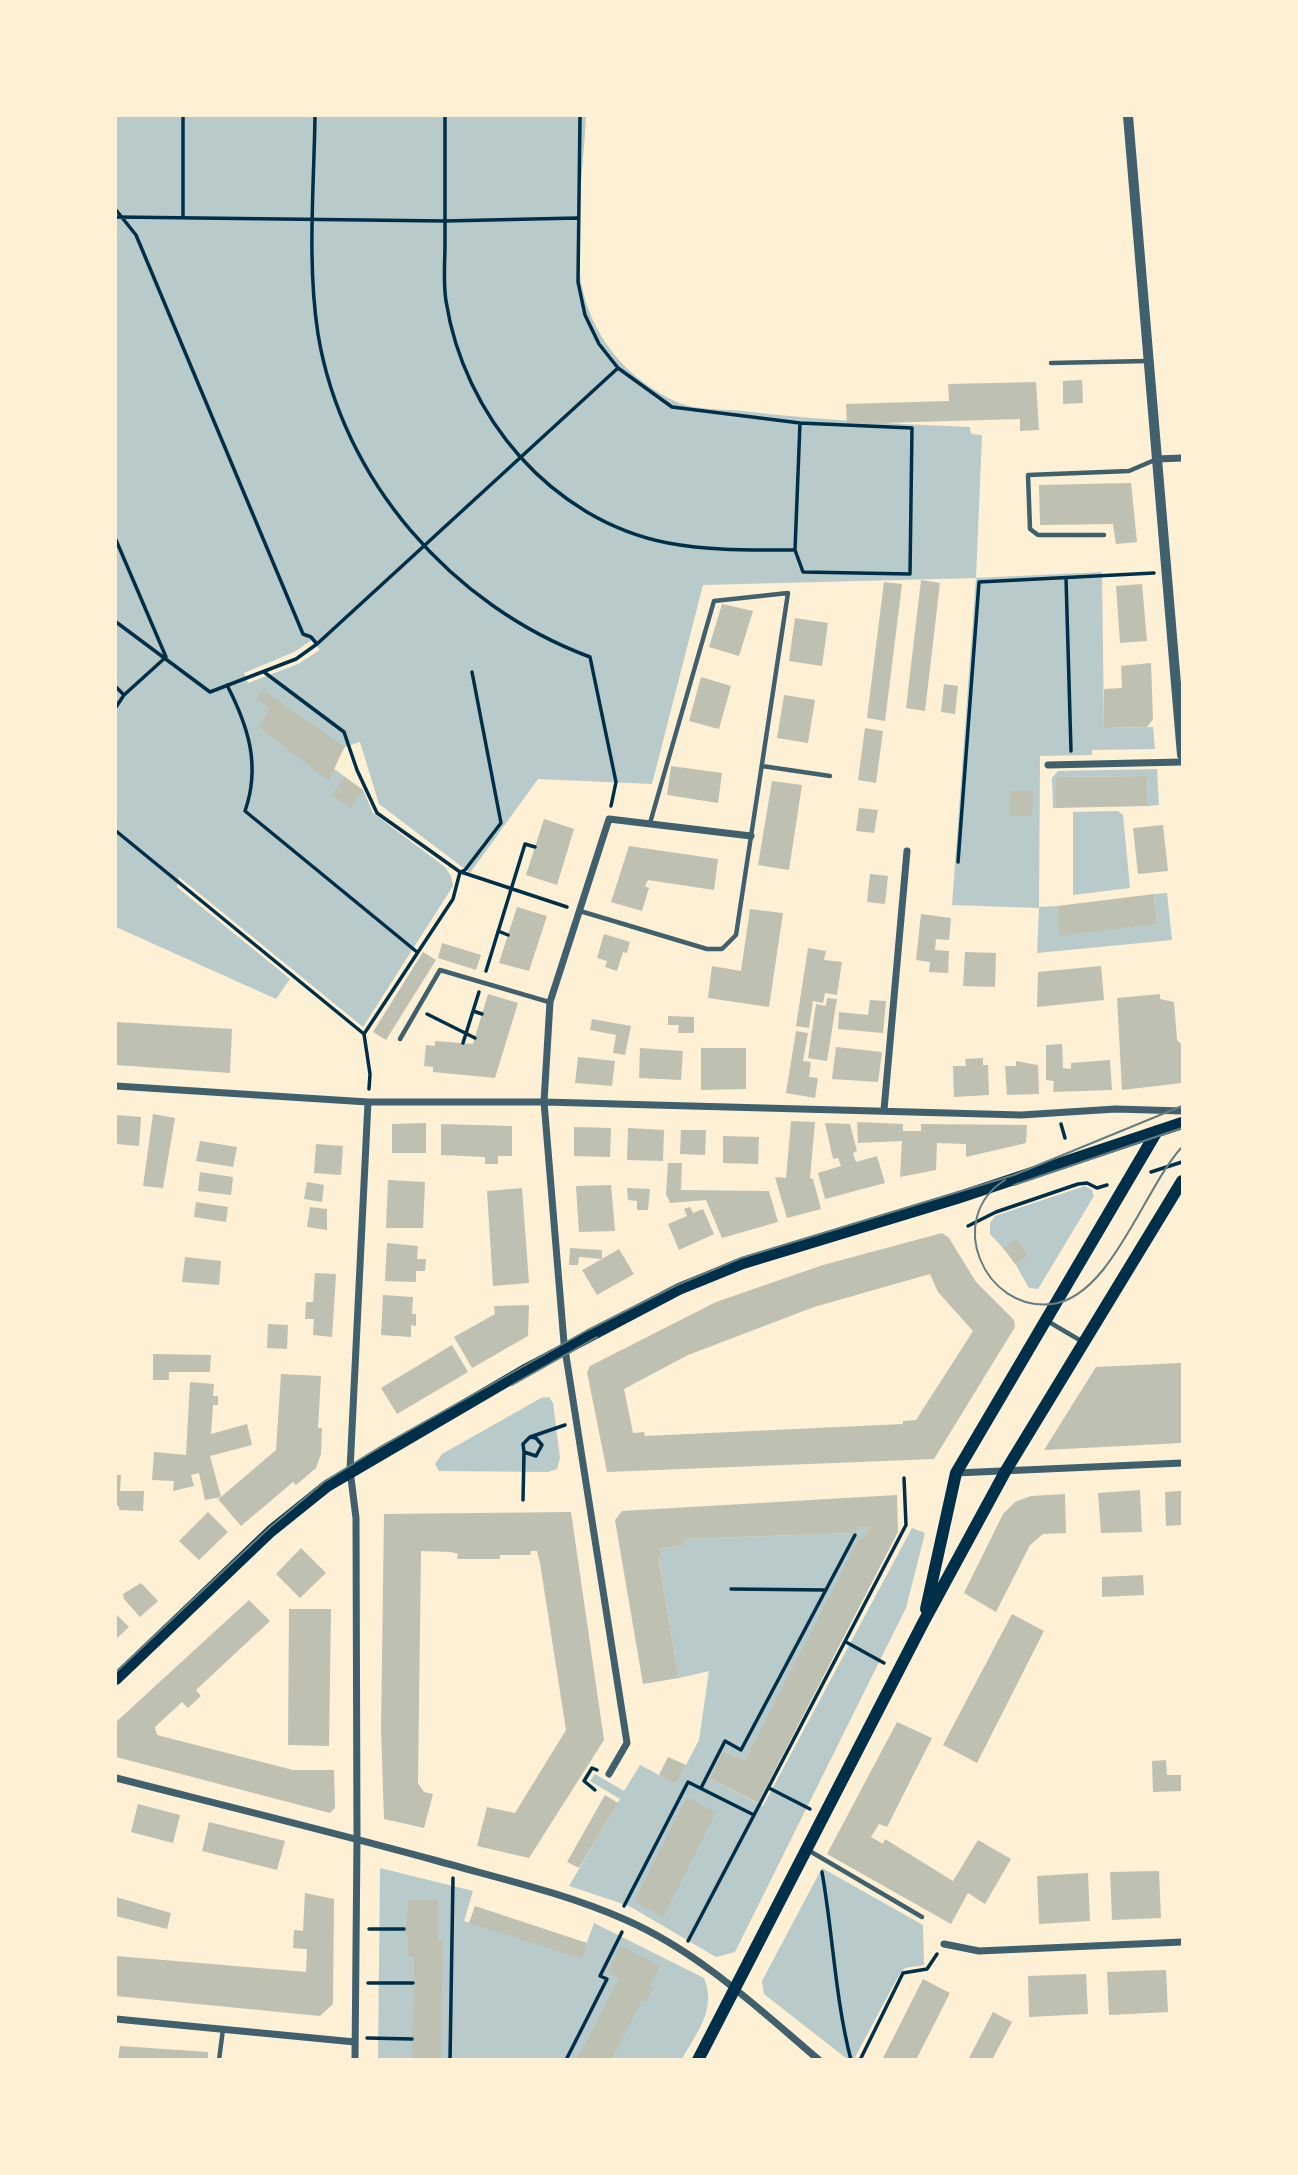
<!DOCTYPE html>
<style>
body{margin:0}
#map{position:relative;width:1298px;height:2175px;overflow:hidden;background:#fdf0d5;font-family:"Roboto Condensed",sans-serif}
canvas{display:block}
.frame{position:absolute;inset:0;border:117px solid #fdf0d5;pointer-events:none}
</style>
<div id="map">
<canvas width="1298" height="2175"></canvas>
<div class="frame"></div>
</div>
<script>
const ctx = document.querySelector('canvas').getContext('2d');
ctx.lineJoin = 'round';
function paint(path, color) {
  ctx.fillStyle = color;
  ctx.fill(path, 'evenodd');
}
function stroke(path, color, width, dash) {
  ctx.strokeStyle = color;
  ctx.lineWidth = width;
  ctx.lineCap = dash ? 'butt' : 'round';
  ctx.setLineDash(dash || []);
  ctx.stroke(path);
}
paint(new Path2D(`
 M116,116H586C584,163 572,246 583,291C595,342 631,382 679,403C697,410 723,409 743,411C819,420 894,424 970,427L971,434L982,435L976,578L1102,572L1104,728L1153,727L1155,749L1092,750V755L1040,756L1039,907L1057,906L1059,935L1157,924L1154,894L1167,893L1172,940L1037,953L1039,908L952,905L976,578L703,585L652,784L538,779L470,873L379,804L360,742L345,747L333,768L363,790L373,813L445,867L451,876L453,886L363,1027L179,877L177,887L290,979L276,999L116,927ZM312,640L320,650L298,664L248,683L244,673L294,652Z
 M1157,769L1159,805L1148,806L1147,776L1056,777V808H1053L1052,778L1058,771Z
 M1118,811L1123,815L1130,888L1073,895V812Z
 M1085,1186L1092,1190L1094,1196L1038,1289L1029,1288L1016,1265L1029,1255L1016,1238L1003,1248L990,1234V1223L995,1216Z
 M549,1397L553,1403L560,1458L557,1469L548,1472L439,1471L435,1464L442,1454L541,1398Z
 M859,1527H870L745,1760L723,1751L709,1778L763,1806L912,1528L925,1533L906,1608L735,1952L716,1957L629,1906L569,1886L620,1799L590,1781L595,1774L624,1791L640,1765L676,1784L699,1740L709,1671L679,1678L658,1557L662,1555L660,1548L683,1546V1539L853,1533Z
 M380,1868L473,1891L464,1921L581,1958L594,1923L704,1978C717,2009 697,2032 682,2059L378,2060Z
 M822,1868L923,1925L924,1965L905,1968L899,1975L854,2059H847L764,1994L762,1981Z`), '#b9caca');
paint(new Path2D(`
 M1082,380L1083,403L1063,404V381Z
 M1036,382L1039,430L1020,431V419L847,424L846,404L949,401L948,384Z
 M1131,483L1137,542L1116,544L1113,524L1040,525L1039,485Z
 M921,580L940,583L925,711L906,708Z
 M884,582L902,584L885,721L867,718Z
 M1142,584L1147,641L1120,643L1116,586Z
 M722,604L753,611L739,656L709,647Z
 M795,618L828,623L822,666L789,661Z
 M1151,663L1153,719L1147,727L1104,728V689L1122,688L1121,666Z
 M701,677L731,686L719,729L689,721Z
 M944,684L958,686L955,714L941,712Z
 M263,690L344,747L329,781L259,727L270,708L256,698Z
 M784,695L815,700L808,743L777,738Z
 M865,728L883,731L876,783L858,780Z
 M671,766L722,773L718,803L667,795Z
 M1147,776L1148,806L1056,808V777Z
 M344,777L363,790L351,808L332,795Z
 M772,781L802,785L789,870L758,865Z
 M1010,791H1033L1032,816H1009Z
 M859,808L878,810L874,833L856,831Z
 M544,819L574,829L557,885L526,875Z
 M1163,825L1168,871L1138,874L1133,828Z
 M629,846L718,859L714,890L648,880L645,886L649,888L642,911L611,902Z
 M870,874L888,876L885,904L867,902Z
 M1154,894L1157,924L1059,936L1057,906Z
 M517,907L547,916L529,971L499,963Z
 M750,909L783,913L769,1007L708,998L712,966L741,971Z
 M921,914L951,918L949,940L936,939L935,950L949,951L948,973L929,972L930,962L916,960Z
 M604,934L630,942L627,953L623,952L617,971L605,967L607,961L597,958Z
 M442,943L481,955L476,970L438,958Z
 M808,948L826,951L824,960L842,962L837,995L825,993L823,1003L813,1001L809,1028L796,1026Z
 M423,952L436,960L386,1040L373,1032Z
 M965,952L996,953L995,987L963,986Z
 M1101,966L1104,1000L1037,1007L1038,972Z
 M488,994L518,1003L495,1078L433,1072V1067L424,1066L426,1045L435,1046V1041L473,1044Z
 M1160,994V999L1174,1002L1177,1040L1182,1045V1083L1122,1090L1117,998Z
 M827,998L837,999L827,1061L808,1058L816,1004L826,1006Z
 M870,1000L886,1001L883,1033L838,1029L839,1012L868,1015Z
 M668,1016L694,1017V1033H678L679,1025H668Z
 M592,1019L631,1026L625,1055L613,1053L616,1035L590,1030Z
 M116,1022L232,1029L230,1073L116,1065Z
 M796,1031L808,1033L803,1061L811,1062L809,1077L818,1078L815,1098L786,1093Z
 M1062,1044L1063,1068L1071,1069V1063L1110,1060L1112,1090L1053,1092L1054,1081L1046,1080V1045Z
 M836,1047L882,1052L878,1082L832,1079Z
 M640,1048L683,1051L681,1080L639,1078Z
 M701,1048H746V1089L701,1090Z
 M578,1057L615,1061L612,1086L575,1083Z
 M983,1058V1065H988L989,1095L954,1097L953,1066H966L965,1059Z
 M1016,1061L1038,1065L1039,1094L1007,1095L1005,1066H1016Z
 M153,1114L175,1118L163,1188L143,1186Z
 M116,1115L141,1117L139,1146L116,1144Z
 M791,1121L815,1122L810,1178L813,1179L821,1209L787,1218L775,1177L786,1178Z
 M857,1122L903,1124V1131H921V1124L1027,1125L1026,1143L966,1157V1144L937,1143L936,1170L900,1177L902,1141L858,1143Z
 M426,1123V1153H392V1124Z
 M825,1123L850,1124L857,1151L853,1153L856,1162L877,1156L885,1183L825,1199L818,1173L841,1166L838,1158L833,1159Z
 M441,1124L512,1126V1156H498V1164H485V1157L441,1155Z
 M574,1127L611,1128L610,1157L574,1156Z
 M628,1128L664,1130L663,1161L627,1160Z
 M681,1130H706L705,1155L680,1154Z
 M723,1136L759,1137L758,1164L723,1163Z
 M200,1141L237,1147L233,1167L196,1161Z
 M316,1144L343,1146L341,1175L314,1173Z
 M668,1163H682L681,1190L769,1191L778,1222L722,1238L706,1200L670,1203L666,1194Z
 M200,1172L233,1177L231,1195L198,1191Z
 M388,1180L425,1182L423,1228H386Z
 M307,1182L324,1185L322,1202L304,1199Z
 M611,1185L615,1231L579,1232L576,1186Z
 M522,1188L529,1283L493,1286L487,1191Z
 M627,1188L650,1189L648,1210H637V1201L628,1200Z
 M196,1202L228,1207L226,1222L194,1217Z
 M310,1207L327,1209V1230L307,1227Z
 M690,1207L693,1213L703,1209L714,1234L679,1250L668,1224L687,1216L684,1209Z
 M942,1233L949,1238L976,1282L1014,1320L1015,1327L934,1459L607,1472L587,1372L590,1366L716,1302L823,1265ZM930,1274L938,1292L973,1331L916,1420L903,1421V1424L645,1436L644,1432L633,1433L624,1389L688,1355L814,1307Z
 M1016,1238L1029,1255L1016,1265L1003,1248Z
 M387,1243L418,1246L417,1259H426L425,1271H416V1282L385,1281Z
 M570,1248L602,1250V1259L619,1249L634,1274L597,1295L582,1270L602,1259L579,1257L578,1265H569Z
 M185,1257L221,1261L219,1285L182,1282Z
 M315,1273L336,1274L332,1337L313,1335L314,1319H305L306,1302H313Z
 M383,1295L413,1297L412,1314H416V1326L411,1325V1337L381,1335Z
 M529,1305L528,1336L472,1368L454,1337L495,1314L494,1306Z
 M268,1324L288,1325L287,1349L267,1348Z
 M452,1345L468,1372L397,1414L381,1388Z
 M153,1354L211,1355L210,1372H169V1380H153Z
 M1182,1363V1443L1044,1450L1096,1367Z
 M281,1374L321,1376L318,1428H322L321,1454L316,1468L296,1485L293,1482L241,1526L218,1499L221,1497L205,1500L199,1473L191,1475L194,1486L173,1491L174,1481L152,1480L154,1452L186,1455L190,1382L214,1384L213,1396H218V1405H213L211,1434L247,1424L252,1445L210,1456L221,1497L276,1450Z
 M116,1475H121L120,1491H144L143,1511L119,1510V1506H116Z
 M1140,1490L1142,1532L1101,1533L1098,1493Z
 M1182,1491V1525L1166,1526L1165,1492Z
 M1065,1494L1066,1533L1043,1534L1030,1545L996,1612L964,1593L1003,1514L1015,1502L1031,1496Z
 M897,1495L898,1532L758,1803L709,1778L723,1751L745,1760L859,1539L862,1540L870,1527H859L854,1533L683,1539L684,1546L660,1548L662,1557H658L679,1678L643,1684L615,1520L622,1511Z
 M208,1512L228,1532L199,1560L179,1541Z
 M571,1512L604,1740L529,1858L477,1846L487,1807L515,1813L566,1730L540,1563L537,1551H531L530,1555H500V1559H457L458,1554L451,1552L421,1551L418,1783L424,1792L433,1794L424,1828L384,1819L381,1730L384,1514Z
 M301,1548L326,1573L300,1598L276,1574Z
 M1143,1575L1144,1595L1102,1597V1577Z
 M141,1583L158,1601L140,1617L124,1599L123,1594Z
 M249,1600L270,1621L196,1690L201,1696L188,1708L182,1702L155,1727L157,1735L293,1770H334L335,1808L330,1813L116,1757V1722Z
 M289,1609H331L329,1746L288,1745Z
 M116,1614L129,1627L116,1639Z
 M1012,1614L1044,1631L977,1763L943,1745Z
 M897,1722L932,1738L887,1827L879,1824L871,1837L883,1844L885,1839L953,1881L978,1840L1011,1859L985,1904L968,1893L951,1924L827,1854Z
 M668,1757L686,1765L676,1784L659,1775Z
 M1166,1760L1167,1775H1182V1791L1153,1792L1152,1761Z
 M605,1795L618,1803L579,1868L567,1862Z
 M687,1797L716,1812L663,1917L634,1902Z
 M138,1804L180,1815L173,1843L131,1832Z
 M209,1822L285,1841L277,1870L202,1851Z
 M1159,1871L1161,1918L1112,1920L1110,1872Z
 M1088,1873L1090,1921L1039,1924L1037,1876Z
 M305,1893L334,1899L333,2004L320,2016L116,1996V1956L306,1972L307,1949L293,1948L294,1930L303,1931Z
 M116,1897L171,1913L167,1929L116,1916Z
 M409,1900H438V1940L443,1941L441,2060H412L414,1957L408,1956V1935H405Z
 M475,1906L587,1943L582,1959L469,1923Z
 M621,1946L660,1966L649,1986L653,1988L646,2002L642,2000L611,2060H577L619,1978L607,1972Z
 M1166,1970L1168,2012L1109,2015L1107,1972Z
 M1086,1974L1088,2014L1029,2017L1028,1976Z
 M923,1979L950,1993L916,2060H882Z
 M993,2012L1012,2022L992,2060H968Z
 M120,2046L208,2052V2060H118Z`), '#bec0b2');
stroke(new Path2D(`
 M315,116C314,187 307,263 318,334C342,480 452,606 590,657L616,782L611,806
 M445,116C445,158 445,200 445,243C445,262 443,282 446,301C464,416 551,520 668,543C710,551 753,550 795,550L803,572L910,574L912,428L800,423L672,407L618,368L599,344L585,315L578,282L580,116
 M116,210L136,235L303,634L311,637L317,644
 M116,217L445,221L577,218
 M183,218V116
 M116,540L166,657L124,695L116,707
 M795,550L800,423
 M1066,578L1071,751
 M116,622L210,692L296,659L317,644L618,368
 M264,672L344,732L357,770L377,813L460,872L453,899L364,1034
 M227,685C248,726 261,765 245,811L417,952
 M116,687L124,695
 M116,831L364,1034L370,1074L369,1089
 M958,862L979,582L1154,573
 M460,872L465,870L501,823L472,672
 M461,872L567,907
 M498,931L508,935
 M486,971L525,844L535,847
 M473,1011L482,1014
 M427,1014L475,1038
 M463,1043L479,992
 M1061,1124L1065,1138
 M1151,1172L1182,1162
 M968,1226L996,1212L1078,1184L1087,1183L1097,1188L1107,1185
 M530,1437L536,1438L542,1445L536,1456L524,1452L523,1444L530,1437L565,1425
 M523,1500L524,1453
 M731,1589L826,1590
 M846,1642L884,1663
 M701,1788L725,1741L741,1750L855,1535
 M769,1788L810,1809
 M595,1790L584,1781L592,1768L597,1770
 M822,1872C833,1934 835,1998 851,2060
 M624,1906L688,1782L754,1815
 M369,1929H404
 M688,1941L906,1525L904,1478
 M368,1983H413
 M367,2038L412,2039
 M450,2060L453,1878
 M566,2060L607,1979L600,1976L622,1932
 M860,2060L903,1973L927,1969L937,1954`), '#003049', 3.5);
stroke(new Path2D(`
 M1051,363L1148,361
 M1104,535H1038L1030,529L1028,475L1129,471L1157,459
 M762,766L830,776
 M580,911L707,949H722L736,935L788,593L714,601L650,823
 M400,1039L440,970L549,1002
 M1049,1322L1083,1342
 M808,1850L922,1917
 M219,2060L223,2029`), '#3f606c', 4.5);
stroke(new Path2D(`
 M1157,459L1182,458
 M1048,765L1182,762
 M116,1086L368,1102H544L1021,1115L1116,1109L1182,1111
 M884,1110L907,851
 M956,1473L1182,1463
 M609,1774L627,1743L564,1343L544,1102L550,1002L609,819L751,836
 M116,1778C222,1805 328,1831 434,1860C498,1878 565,1893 626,1920C699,1952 759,2009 819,2060
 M944,1944L979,1951L1182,1942
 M116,2019L355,2042
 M355,2060L357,1839L356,1518L350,1470L368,1102`), '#3f606c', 7);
stroke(new Path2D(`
 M1128,116L1182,755`), '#3f606c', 10);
stroke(new Path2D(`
 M926,1609L956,1473L1157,1131
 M116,1679L271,1531L327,1486L527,1369L679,1289L743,1263L957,1198L1182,1123
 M698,2060L923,1623L1005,1472L1182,1181`), '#003049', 12);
stroke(new Path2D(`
 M1005,1180C944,1218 984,1312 1052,1304C1111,1297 1144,1188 1182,1147
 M1014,1185L1182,1128
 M512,1385L597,1337
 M116,1672L269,1528L324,1482L380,1447L586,1331L677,1285L741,1258L1014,1175L1182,1106`), '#657d81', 2);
</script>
